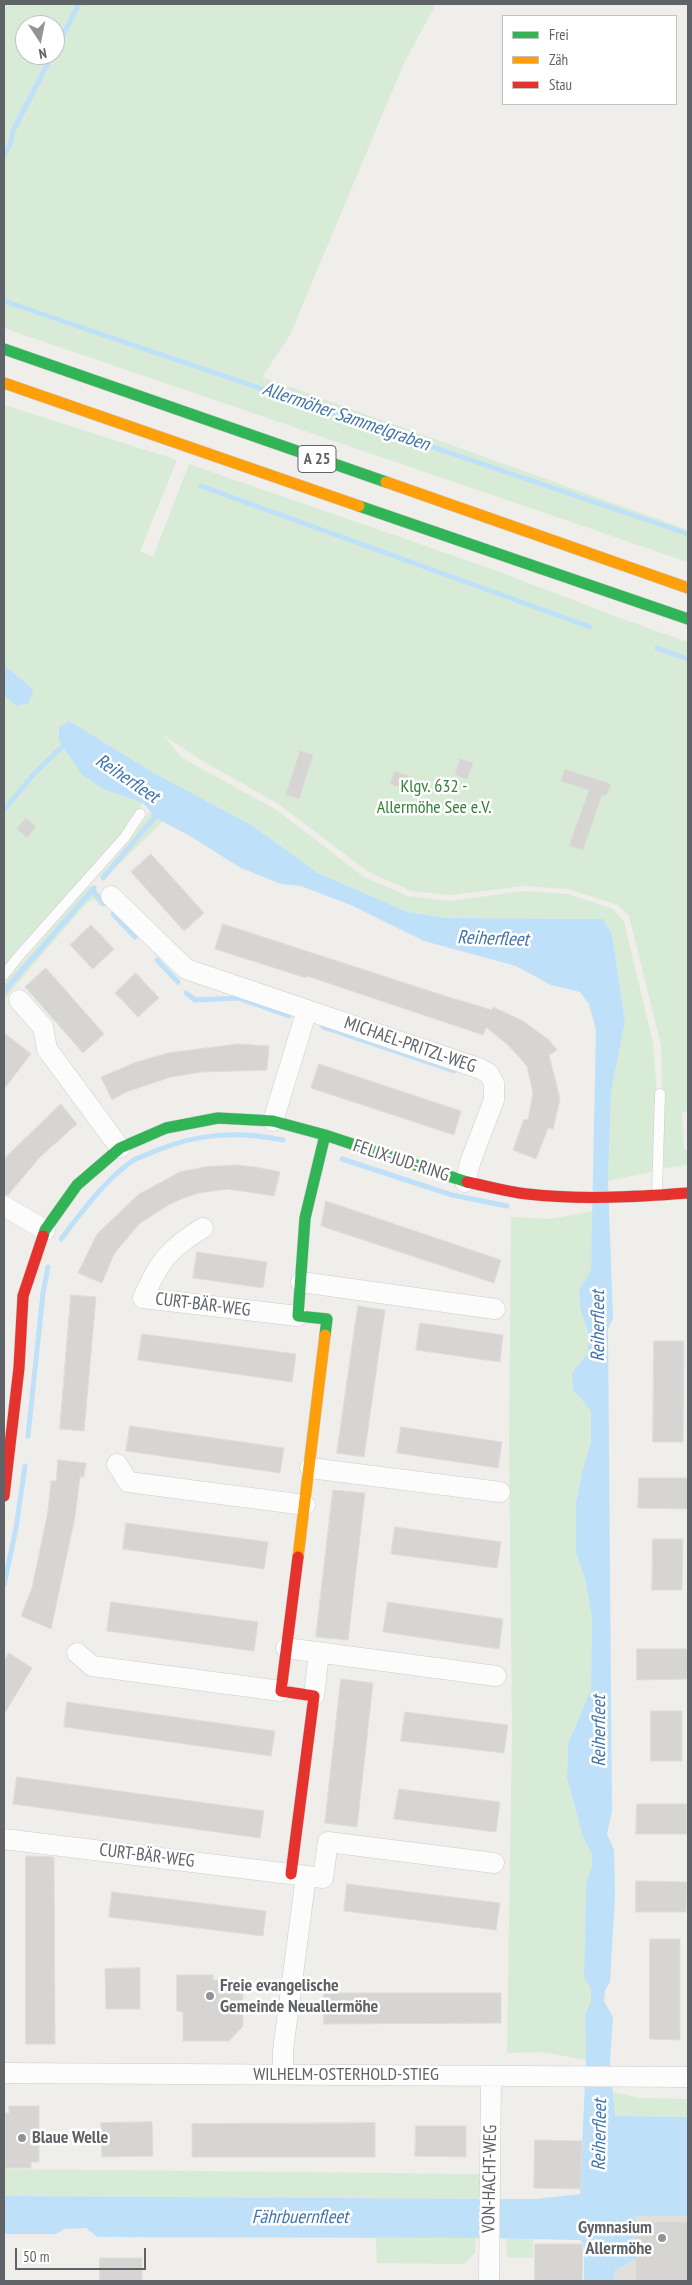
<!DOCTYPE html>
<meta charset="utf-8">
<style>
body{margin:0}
#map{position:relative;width:692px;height:2285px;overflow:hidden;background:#efeeea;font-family:"PT Sans Narrow",sans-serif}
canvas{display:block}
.frame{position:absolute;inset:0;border:5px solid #5f6368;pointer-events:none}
.legend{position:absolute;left:502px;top:15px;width:175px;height:90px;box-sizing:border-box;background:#fff;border:1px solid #bfc1c3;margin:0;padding:6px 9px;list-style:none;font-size:15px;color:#5f6368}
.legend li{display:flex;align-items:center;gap:10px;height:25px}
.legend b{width:25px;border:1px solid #bfc1c3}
.north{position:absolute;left:15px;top:15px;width:50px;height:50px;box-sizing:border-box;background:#fff;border:1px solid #bfc1c3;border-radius:50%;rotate:169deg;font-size:14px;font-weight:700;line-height:20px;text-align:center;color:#5f6368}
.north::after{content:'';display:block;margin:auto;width:18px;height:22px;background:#919496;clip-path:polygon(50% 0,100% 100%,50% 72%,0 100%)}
.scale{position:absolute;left:15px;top:2248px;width:131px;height:22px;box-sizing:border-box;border:2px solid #5f6368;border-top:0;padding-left:6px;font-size:15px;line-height:18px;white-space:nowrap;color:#5f6368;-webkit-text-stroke:4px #fff;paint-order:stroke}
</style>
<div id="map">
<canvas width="692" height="2285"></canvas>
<div class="frame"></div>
<ul class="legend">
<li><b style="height:6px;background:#30b455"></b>Frei</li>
<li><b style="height:6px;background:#ff9f0a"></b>Zäh</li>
<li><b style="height:6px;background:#e5322d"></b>Stau</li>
</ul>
<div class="north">N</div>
<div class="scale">50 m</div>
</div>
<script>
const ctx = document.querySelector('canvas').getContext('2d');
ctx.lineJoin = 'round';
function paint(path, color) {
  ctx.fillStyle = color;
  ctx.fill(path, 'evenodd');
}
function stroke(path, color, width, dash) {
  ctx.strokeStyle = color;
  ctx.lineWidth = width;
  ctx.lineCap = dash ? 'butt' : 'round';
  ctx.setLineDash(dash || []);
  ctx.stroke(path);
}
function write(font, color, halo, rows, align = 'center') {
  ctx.font = font + ' "PT Sans Narrow",sans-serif';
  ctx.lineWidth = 5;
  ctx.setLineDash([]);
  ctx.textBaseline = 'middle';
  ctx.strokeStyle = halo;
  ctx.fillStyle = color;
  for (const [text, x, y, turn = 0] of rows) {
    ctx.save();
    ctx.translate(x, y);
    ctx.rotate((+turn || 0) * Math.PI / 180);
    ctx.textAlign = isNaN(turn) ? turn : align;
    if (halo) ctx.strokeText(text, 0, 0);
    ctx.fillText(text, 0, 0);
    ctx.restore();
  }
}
paint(new Path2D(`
 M636,2216H688V2281H614L615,2270L636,2259Z`), '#e2e0da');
paint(new Path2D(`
 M4,4H436L404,63L290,335L262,377L688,530V562L4,328ZM25,25H55V55H25Z
 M4,405L177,460L140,551L153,557L189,464L489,568L625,620L688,642V1111L682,1112L684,1150H688V1165L664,1168L661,1045L629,916L618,905L568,889L523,886L451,895L411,891L367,871L277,803L201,760L163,735L182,758L275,809L364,877L407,896L450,901L523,891L568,894L613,909L624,922L653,1043L657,1094L652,1172L608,1181L611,1092L625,1022L612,934L603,919L445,918L407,912L316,872L253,826L156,774L104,742L59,741L82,775L105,790L143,803L133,820L4,967V695L16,706L33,689L4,665Z
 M150,811L163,821L104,879L99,876L123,849Z
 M93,885L107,904L100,906L95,899L91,900L82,908L4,999V984L8,979L87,888Z
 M593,1211L591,1270L579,1289L580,1308L588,1332V1353L573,1390L591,1411V1442L582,1472L576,1503V1553L585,1579L592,1618L591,1691L568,1744L567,1778L583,1837L592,1854V1865L586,1884L584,1976L591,1989V2003L585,2014L586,2060L542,2052L507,2053L512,1730L509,1440L511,1217L550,1219Z
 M613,2092L639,2098L688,2099V2117L615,2116Z
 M4,2169L480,2174V2199L4,2196Z
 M376,2238H476L475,2253L464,2264L377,2263Z
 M506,2239H533V2258L507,2257Z`), '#d8ebd6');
paint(new Path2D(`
 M4,665L33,689L29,703L16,706L4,695Z
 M69,721L156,774L253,826L316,872L407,912L445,918L603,919L612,934L625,1022L611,1092L608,1181L613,1318L608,1329L612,1811L607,1834L614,1850L615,1895L610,1982L605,1990L604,2001L613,2017L610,2060L615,2116L688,2117V2216H636V2259L615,2270L614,2281H584V2245L580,2240L476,2238L97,2237L86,2228L64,2229L56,2234H4V2196L505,2199H535L580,2194L586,2060L585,2014L591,2002V1989L584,1977L586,1884L592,1865V1854L583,1837L567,1778L568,1744L591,1690L592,1618L585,1579L576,1553V1503L582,1472L591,1442V1411L573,1390L572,1373L588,1353V1332L580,1308L579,1289L591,1270L596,1030L589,1004L580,992L551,985L516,966L424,941L351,905L301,886L281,884L241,868L190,836L156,818L143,803L105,790L82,775L59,741V727Z`), '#bfe0f9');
stroke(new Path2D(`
 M55,50L79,4
 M4,155L10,145L13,131L52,55
 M4,301L688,534
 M201,486L590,627
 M657,648L688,659
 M4,810L32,776L66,743
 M103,878L159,812
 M92,890L104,904
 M113,914L135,937
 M157,960L178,982
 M4,991L94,888
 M186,993L195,1000L238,998L289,1016
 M323,1027L454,1071
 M342,1159L452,1195L507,1206
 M61,1239C82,1212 103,1182 131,1162C138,1157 148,1155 155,1151C199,1133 237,1131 283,1140
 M28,1436L43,1293L48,1267
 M4,1585L16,1528L25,1466`), '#bfe0f9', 5);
const building = new Path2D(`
 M300,751L313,755L299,799L286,795Z
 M460,759L473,763L467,779L455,775Z
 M565,769L611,784L606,796L602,795L583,850L569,846L589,790L561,781Z
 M395,771L412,777L407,790L390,784Z
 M26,818L36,827L27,838L17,829Z
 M151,854L204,913L184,931L131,872Z
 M223,924L445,996L492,1010L493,1007L523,1021L549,1040L557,1050L549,1055L560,1099L553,1129L548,1128L536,1159L513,1150L524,1119L528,1120L533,1093L527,1066L508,1045L486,1027L483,1035L307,976L306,978L215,949Z
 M91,925L114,949L93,969L70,945Z
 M46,968L104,1034L83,1053L25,987Z
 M136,973L159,998L138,1017L115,993Z
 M4,1033L31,1054L4,1089Z
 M238,1044L269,1046L267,1070L202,1072L171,1077L126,1092L112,1100L101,1077L134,1063L168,1053Z
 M319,1064L461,1111L454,1135L311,1088Z
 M61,1104L77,1124L40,1157L8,1195L4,1194V1159Z
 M236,1165L256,1167L280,1172L274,1196L228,1189L199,1193L184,1198L170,1204L139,1224L114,1254L102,1283L78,1273L97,1234L139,1194L180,1172L204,1167Z
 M326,1201L501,1260L494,1283L321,1226Z
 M197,1252L267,1262L263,1288L193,1278Z
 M71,1295L96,1297L84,1431L60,1429Z
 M358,1306L385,1310L364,1457L337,1453Z
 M420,1323L503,1335L500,1362L416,1350Z
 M142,1334L296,1354L292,1382L138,1360Z
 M654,1341H684L683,1442H653Z
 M130,1426L284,1448L280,1473L126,1451Z
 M401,1427L502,1442L498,1468L397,1453Z
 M58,1460L86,1463L84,1477H80L75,1517L51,1629L21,1616L32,1588L48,1511L51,1481H56Z
 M639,1478H688V1509L638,1508Z
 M333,1490L365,1493L348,1640L316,1637Z
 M126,1523L268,1542L264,1569L123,1549Z
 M395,1527L501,1542L497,1568L391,1554Z
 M653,1539H683L682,1590H652Z
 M111,1602L258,1622L254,1651L107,1631Z
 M388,1602L503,1619L499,1649L383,1632Z
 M637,1649H688V1679L637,1680Z
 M9,1653L32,1668L4,1714V1662Z
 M341,1679L373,1683L357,1827L325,1823Z
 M67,1702L275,1731L271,1756L64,1727Z
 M651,1711H682V1761H651Z
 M405,1712L508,1725L504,1753L401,1741Z
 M17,1777L264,1811L260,1838L13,1804Z
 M399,1789L500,1802L496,1832L394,1819Z
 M637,1804H687V1834H636Z
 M26,1856L54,1857L55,2044H26Z
 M636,1881L687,1882L686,1912H636Z
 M347,1884L500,1903L496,1930L344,1911Z
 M112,1892L266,1911L263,1936L109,1917Z
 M650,1939H680V2040L650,2039Z
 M140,1968V2009H106L105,1969Z
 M177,1975H213V1980H243V2026L229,2041H183V2012L177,2011Z
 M324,1993H501V2023L324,2024Z
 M9,2106H39V2162H31V2168H5V2113H9Z
 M152,2122L153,2156L102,2157L101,2123Z
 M375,2123V2157H192V2124Z
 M416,2126H466V2157L415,2156Z
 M535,2140L582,2141L581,2189L534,2188Z
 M637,2222H688V2281H636Z
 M535,2244H583L582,2281H535Z
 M100,2258H142V2281H100Z`);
paint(building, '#d6d5d3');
stroke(building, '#deddd9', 1);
const lane = new Path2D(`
 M4,975L18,957L125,837L140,814
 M657,1194L660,1094`);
const street = new Path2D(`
 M111,896L186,969L481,1069L489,1074L494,1083V1100L471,1160L465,1182
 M19,1000L43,1027L47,1049L120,1148
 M273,1121L307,1010
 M4,1206L45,1230
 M203,1228C168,1249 159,1262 143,1298L298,1316
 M301,1282L495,1309
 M117,1464L128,1482L305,1505
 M310,1468L500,1492
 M286,1648L496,1676
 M77,1653L92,1666L281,1691
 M314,1696L319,1653
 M4,1839L323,1878L328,1842L494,1863
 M4,2073L688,2077
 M283,2074V2050L306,1876
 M489,2281L491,2076`);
const fast = new Path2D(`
 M4,349L386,482
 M359,506L688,619
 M325,1135L305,1218L298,1316L327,1319L325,1335
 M43,1236L45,1230L77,1185L120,1148L166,1128L218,1118L273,1121L325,1135L467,1182`);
const slow = new Path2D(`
 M4,383L359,506
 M386,482L688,588
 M298,1557L325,1335`);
const jam = new Path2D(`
 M467,1182C487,1186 507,1192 527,1194C581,1200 634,1197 688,1193
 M4,1496L19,1368L23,1296L43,1236
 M291,1874L314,1696L281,1691L298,1557`);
stroke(lane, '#cbcccc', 11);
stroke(street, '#cbcccc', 21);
stroke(fast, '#cacacb', 12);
stroke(slow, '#cacacb', 12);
stroke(jam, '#cacacb', 12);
stroke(lane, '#fdfcfc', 10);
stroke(street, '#fdfcfc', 20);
stroke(fast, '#30b455', 11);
stroke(slow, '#ff9f0a', 11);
stroke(jam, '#e5322d', 11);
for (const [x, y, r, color] of [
 [210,1996,5,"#919496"],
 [22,2138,5,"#919496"],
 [662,2238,5,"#919496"]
]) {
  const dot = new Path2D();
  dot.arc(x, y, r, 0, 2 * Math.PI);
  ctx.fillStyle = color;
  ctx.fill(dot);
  stroke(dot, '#fff', 2);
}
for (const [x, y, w] of [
 [317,459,38]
]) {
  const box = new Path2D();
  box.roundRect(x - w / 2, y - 13.5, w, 27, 4);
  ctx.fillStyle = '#fff';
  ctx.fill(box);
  stroke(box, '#5f6368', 1);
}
write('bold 16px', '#5f6368', null, [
 ["A 25",317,459]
]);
write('18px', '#348238', '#fff', [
 ["Klgv. 632 -",434,787],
 ["Allermöhe See e.V.",434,808]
]);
write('18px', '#5f6368', '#fff', [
 ["MICHAEL-PRITZL-WEG",410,1045,19],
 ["FELIX-JUD-RING",401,1161,18],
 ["CURT-BÄR-WEG",203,1305,7],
 ["CURT-BÄR-WEG",147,1856,7],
 ["WILHELM-OSTERHOLD-STIEG",346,2075],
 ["VON-HACHT-WEG",490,2179,-89]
]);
write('bold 18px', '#5f6368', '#fff', [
 ["Freie evangelische",220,1986],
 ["Gemeinde Neuallermöhe",220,2007],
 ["Blaue Welle",32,2138],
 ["Gymnasium",652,2228,"right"],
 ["Allermöhe",652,2249,"right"]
], 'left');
write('italic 19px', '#4174aa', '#fff', [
 ["Allermöher Sammelgraben",346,417,19],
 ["Reiherfleet",127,779,34],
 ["Reiherfleet",493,939,2],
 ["Reiherfleet",599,1326,-90],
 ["Reiherfleet",600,1731,-90],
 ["Reiherfleet",600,2135,-89],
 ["Fährbuernfleet",300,2218]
]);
</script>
